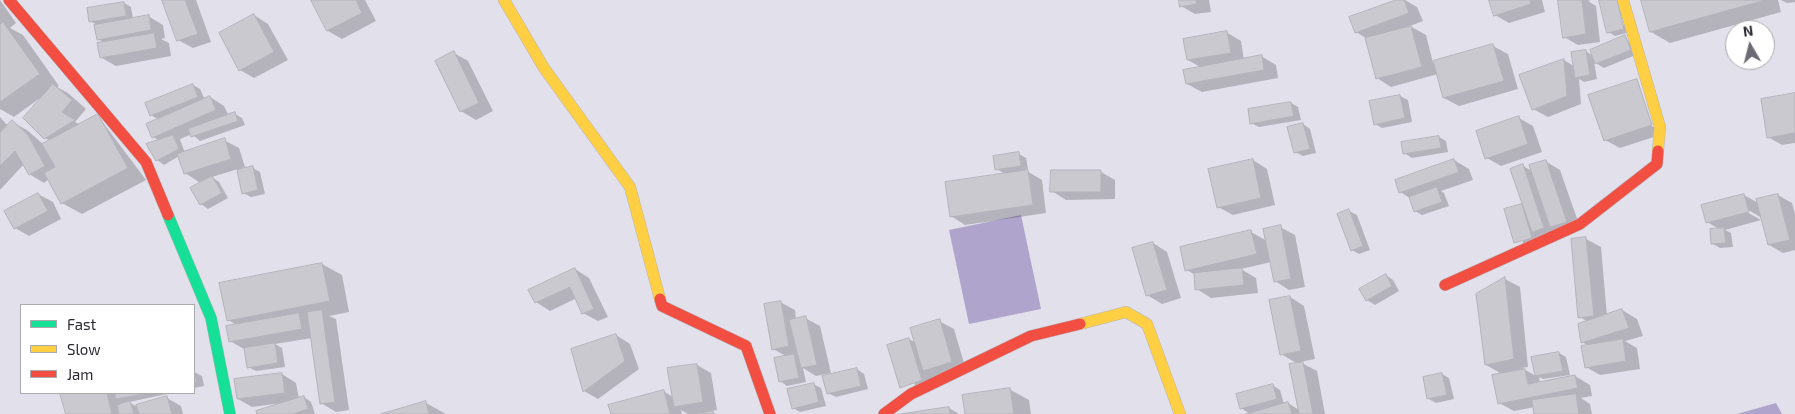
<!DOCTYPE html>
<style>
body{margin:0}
#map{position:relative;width:1795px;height:414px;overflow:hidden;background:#e2e0ea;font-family:"Exo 2",sans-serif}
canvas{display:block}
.legend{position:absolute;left:20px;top:304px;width:175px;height:90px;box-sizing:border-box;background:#fff;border:1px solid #abaaad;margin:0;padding:6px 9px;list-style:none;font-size:15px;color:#2c2a31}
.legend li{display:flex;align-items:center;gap:10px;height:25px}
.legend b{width:25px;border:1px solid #abaaad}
.north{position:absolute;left:1725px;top:20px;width:50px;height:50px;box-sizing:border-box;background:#fff;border:1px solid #abaaad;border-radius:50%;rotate:352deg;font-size:14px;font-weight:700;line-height:20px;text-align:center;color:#2c2a31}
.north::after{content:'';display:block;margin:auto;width:18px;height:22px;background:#6c6a72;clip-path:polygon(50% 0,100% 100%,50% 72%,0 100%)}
</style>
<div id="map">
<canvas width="1795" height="414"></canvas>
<ul class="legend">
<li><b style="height:6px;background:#16e098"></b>Fast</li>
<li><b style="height:6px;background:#ffcf43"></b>Slow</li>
<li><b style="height:6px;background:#f24e42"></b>Jam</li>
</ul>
<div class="north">N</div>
</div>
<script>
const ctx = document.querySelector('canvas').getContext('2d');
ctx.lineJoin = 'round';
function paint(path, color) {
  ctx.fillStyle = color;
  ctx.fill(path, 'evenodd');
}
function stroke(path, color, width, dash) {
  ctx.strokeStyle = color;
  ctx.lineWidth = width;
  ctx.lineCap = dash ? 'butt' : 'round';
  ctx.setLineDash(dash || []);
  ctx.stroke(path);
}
paint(new Path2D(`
 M1021,215L1041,309L969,324L949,230Z
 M1776,403L1782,414H1737Z`), '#afa5cc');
paint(new Path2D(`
 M0,0L16,23L10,28L23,35L59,86L57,87L68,93L86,109L75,122L81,125L98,116L146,180L82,214L62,203L49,179L44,183L29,174L24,164L0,190V117L8,126L12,122L27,130L44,145L51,141L45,138L40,98L14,117L0,109Z
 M163,0H196L211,42L193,48L178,40Z
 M312,0H365L376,21L342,39L328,31Z
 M1180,0H1209L1211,12L1195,14L1181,6Z
 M1399,0H1405L1417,7L1423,21L1410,26L1426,35L1433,63L1493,46L1508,54L1518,89L1459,106L1444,98L1438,74L1391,87L1377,78L1366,38L1356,32Z
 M1491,0H1542L1545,12L1509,23L1495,15Z
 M1563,0H1591L1588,1L1596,6L1600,42L1578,45L1564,37Z
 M1600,0L1630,32L1615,36L1608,32Z
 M1642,0H1778L1781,12L1670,43L1651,32Z
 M1781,0H1795V2L1787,3Z
 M124,3L131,7L133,19L148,16L163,25L165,38L161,39L169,43L171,56L116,66L102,58L105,43L98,39L97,25L90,21Z
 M254,15L268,24L288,60L254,78L240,70Z
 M1226,32L1241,41L1244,60L1261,56L1276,65L1278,78L1202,92L1187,84L1202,68L1188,60Z
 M1625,37L1638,54L1604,68L1594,62L1597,79L1584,82L1579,79L1581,104L1548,117L1533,109L1564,60L1575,67L1586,51L1593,56Z
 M454,53L468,61L493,111L476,120L461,111Z
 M193,85L200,89L205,100L210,97L224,106L229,116L235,114L242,118L245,125L200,141L192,134L180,139L185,153L224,140L239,148L245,167L239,169L240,171L253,168L260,172L265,194L251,197L243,193L238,169L212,177L219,182L228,198L208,209L201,204L205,180L199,182L185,173L179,156L164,165L157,160L160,141L153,137L159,120L151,115Z
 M1795,95V143L1782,145L1768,137Z
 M1400,96L1408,100L1412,122L1382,128L1375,124Z
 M1590,96L1666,133L1620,148L1605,140Z
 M1291,103L1298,107L1301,120L1259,127L1251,123Z
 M1519,118L1533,126L1542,152L1501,166L1487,158Z
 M1303,124L1310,129L1316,153L1303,156L1295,152Z
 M1439,137L1446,141L1448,152L1412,158L1404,153Z
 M1019,154L1026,158L1028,169L1025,170L1042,180L1046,213L965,225L951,216L1006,174L996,169Z
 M1253,160L1267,169L1275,205L1233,215L1218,207Z
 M1454,160L1469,169L1473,180L1441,191L1444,193L1449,206L1422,215L1415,211L1410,198L1400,192Z
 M1545,161L1560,170L1581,230L1523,247L1522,205L1525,207L1523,166L1532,171Z
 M1101,172L1115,180V199L1066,200L1052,191Z
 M38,194L53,202L61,219L29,236L15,228Z
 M1744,195L1758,203L1778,195L1792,203L1795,214V250L1783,253L1769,245L1762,218L1745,208L1743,210L1761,220L1725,230L1731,233L1733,247L1720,248L1713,244L1719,229L1707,222Z
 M1349,211L1357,215L1370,250L1359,254L1352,250Z
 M1280,227L1295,235L1305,287L1289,290L1275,281L1271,262L1241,269L1256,278L1258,293L1211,298L1197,289L1195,275L1187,270L1251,232L1267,241Z
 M1586,239L1601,247L1607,316L1622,310L1637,319L1643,336L1625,341L1637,348L1640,369L1600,375L1586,367L1589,346L1582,342L1588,322L1580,317L1572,240Z
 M1153,243L1167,252L1181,298L1162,304L1147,295Z
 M322,264L342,275L349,312L329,316L336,319L349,410L336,412L321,403L312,338L275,344L282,348L285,367L256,371L248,367L244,349L230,341L237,325L228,320Z
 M575,269L589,278L608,317L598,321L583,313L577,298L550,311L536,302Z
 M1386,275L1393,280L1399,291L1375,305L1367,300L1361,290Z
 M1505,279L1520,287L1528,367L1522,368L1536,376L1533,358L1559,353L1566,357L1570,375L1543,379L1539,377L1540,383L1575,376L1590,385L1592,396L1581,398L1590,404L1592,414H1536L1535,407L1514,411L1499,403L1502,374L1486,365L1478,295Z
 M1290,297L1304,306L1315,359L1300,362L1317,371L1325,414H1250L1241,408L1272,385L1280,390L1284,404L1288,403L1299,410L1298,364L1281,354Z
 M780,302L795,310L796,320L805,318L820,326L831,373L816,376L803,368L806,382L787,386L780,381L786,356L773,349Z
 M939,321L954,329L966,370L916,395L909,339L916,343Z
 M616,335L630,344L639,369L598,399L584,391Z
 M697,365L711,373L717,410L711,411L716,414H688L681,410L682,414H612L663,391L673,397Z
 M857,369L864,374L868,389L836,397L828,393Z
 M194,372L202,376L204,386L194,388Z
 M282,374L296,383L299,399L304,397L311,402L315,414H259L282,403L252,407L238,399Z
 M1442,374L1449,378L1454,399L1436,403L1429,399Z
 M813,384L821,388L826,406L800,412L793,408Z
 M1009,389L1029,400L1031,414H966Z
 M61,393H167V394L129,402L139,408L167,398L181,406L183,414H67Z
 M426,403L446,414H385Z
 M949,408L959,414H909Z`), '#0003');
const building = new Path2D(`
 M162,0H185L198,34L177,41Z
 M311,0H356L362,13L327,31Z
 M1179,0H1196L1197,4L1180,7Z
 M1396,0H1404L1409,13L1355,33L1349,17Z
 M1489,0H1530L1531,4L1494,16Z
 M1558,0H1582L1586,34L1563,38Z
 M1599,0H1617L1624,29L1607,33Z
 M1641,0H1762V1L1650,32Z
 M124,2L126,16L89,22L87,8Z
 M254,14L274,52L239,71L219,33Z
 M149,15L151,30L97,40L94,25Z
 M3,22L40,74L0,102V25Z
 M1411,26L1422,67L1376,79L1365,38Z
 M1227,31L1231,53L1187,60L1183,39Z
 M154,33L157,48L100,58L97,43Z
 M1625,35L1631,50L1595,64L1590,50Z
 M1493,44L1504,81L1443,98L1433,61Z
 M1586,50L1590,75L1575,78L1571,52Z
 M454,51L479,103L460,112L435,61Z
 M1262,55L1264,70L1186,84L1183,70Z
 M1564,59L1567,96L1532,110L1519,75Z
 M1637,79L1652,125L1604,141L1588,95Z
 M53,84L72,100L62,112L75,120L44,139L23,118Z
 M193,84L198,97L150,116L145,103Z
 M1795,93V133L1767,138L1761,99Z
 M1400,95L1405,118L1374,125L1369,101Z
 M210,96L216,110L152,138L146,124Z
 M1291,102L1294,116L1250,124L1248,109Z
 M235,112L238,121L191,137L188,129Z
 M98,114L128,168L61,204L44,173L55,167L42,144Z
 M1519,116L1528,144L1485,159L1476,131Z
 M12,120L28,135L45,166L29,175L15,151L0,166V133Z
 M1303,123L1310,149L1294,153L1287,127Z
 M173,135L179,149L156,161L146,144Z
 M1439,136L1441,148L1403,154L1401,142Z
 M225,138L231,159L184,174L177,154Z
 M1019,152L1021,166L995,170L993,156Z
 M1253,159L1261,198L1217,208L1208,169Z
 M1454,159L1459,172L1399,193L1395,180Z
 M1546,160L1567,222L1550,227L1529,165Z
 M1523,164L1544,228L1532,232L1510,169Z
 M253,166L258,190L242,194L237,170Z
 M1028,170L1033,205L950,217L945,182Z
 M1051,170H1101V192H1050Z
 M212,176L222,193L200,205L190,188Z
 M1437,187L1442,202L1414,212L1409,197Z
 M38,193L48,211L14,229L4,211Z
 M1744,194L1749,212L1706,223L1701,205Z
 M1778,194L1790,240L1768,245L1756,199Z
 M1522,204L1532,238L1514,243L1504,209Z
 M1349,209L1363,246L1351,251L1337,214Z
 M1281,225L1291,279L1274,282L1263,229Z
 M1724,228L1726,243L1711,244L1710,229Z
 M1251,230L1257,254L1185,271L1180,247Z
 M1586,237L1594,316L1578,318L1571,239Z
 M1153,242L1167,290L1146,296L1132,248Z
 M322,263L330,301L227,321L219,283Z
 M575,268L594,309L582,314L570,287L535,303L528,290Z
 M1242,268L1244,285L1195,290L1194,273Z
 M1386,274L1392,286L1366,301L1359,289Z
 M1505,277L1514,359L1485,365L1476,294Z
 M1290,296L1301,351L1280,355L1269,300Z
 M781,301L789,346L772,350L764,304Z
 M1622,309L1629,328L1581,343L1578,324Z
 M322,310L335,402L320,404L307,312Z
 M299,313L302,329L229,342L226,326Z
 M806,316L817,365L801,368L789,320Z
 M940,319L952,362L923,371L910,328Z
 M616,334L625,361L583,392L571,349Z
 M909,338L922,380L900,388L887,345Z
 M1623,339L1626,361L1585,368L1581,346Z
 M275,343L278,363L247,368L244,348Z
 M1559,352L1563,371L1535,376L1531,357Z
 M794,354L799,378L779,382L774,358Z
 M1303,362L1313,414H1299L1289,364Z
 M697,364L703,402L674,407L667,368Z
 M857,368L861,386L827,394L822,376Z
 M1525,369L1528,384L1575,375L1578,388L1498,404L1492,375Z
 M194,371L197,382L194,383Z
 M282,373L285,393L237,399L234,379Z
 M1442,373L1447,395L1427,399L1423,377Z
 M814,383L819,402L792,409L787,389Z
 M1273,384L1277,399L1240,409L1236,394Z
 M1010,388L1014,414H965L962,395Z
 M664,390L670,414H611L608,405Z
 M60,393H107L112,414H66Z
 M115,393H150L116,399Z
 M1576,394L1579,414H1534L1532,400Z
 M167,396L172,414H139L136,405Z
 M304,396L308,409L293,414H257L256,411Z
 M130,401L134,414H119L117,405Z
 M426,401L429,414H381Z
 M1288,402L1292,414H1246Z
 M949,407L950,414H901Z
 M713,411L714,414H694Z`);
paint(building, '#cac9d0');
stroke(building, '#b4b2ba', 1);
const fast = new Path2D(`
 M168,215L211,318L230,414`);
const slow = new Path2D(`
 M504,0L544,68L630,187L660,299
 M1623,0L1660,127L1658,151
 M1080,324L1126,312L1147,324L1180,414`);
const jam = new Path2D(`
 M9,0L146,162L168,215
 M1445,285L1580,224L1657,164L1658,151
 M660,299L662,306L746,346L770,414
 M884,414L911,394L1031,336L1080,324`);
stroke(fast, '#b5b4bc', 12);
stroke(slow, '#b5b4bc', 12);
stroke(jam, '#b5b4bc', 12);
stroke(fast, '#16e098', 11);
stroke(slow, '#ffcf43', 11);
stroke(jam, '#f24e42', 11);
</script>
